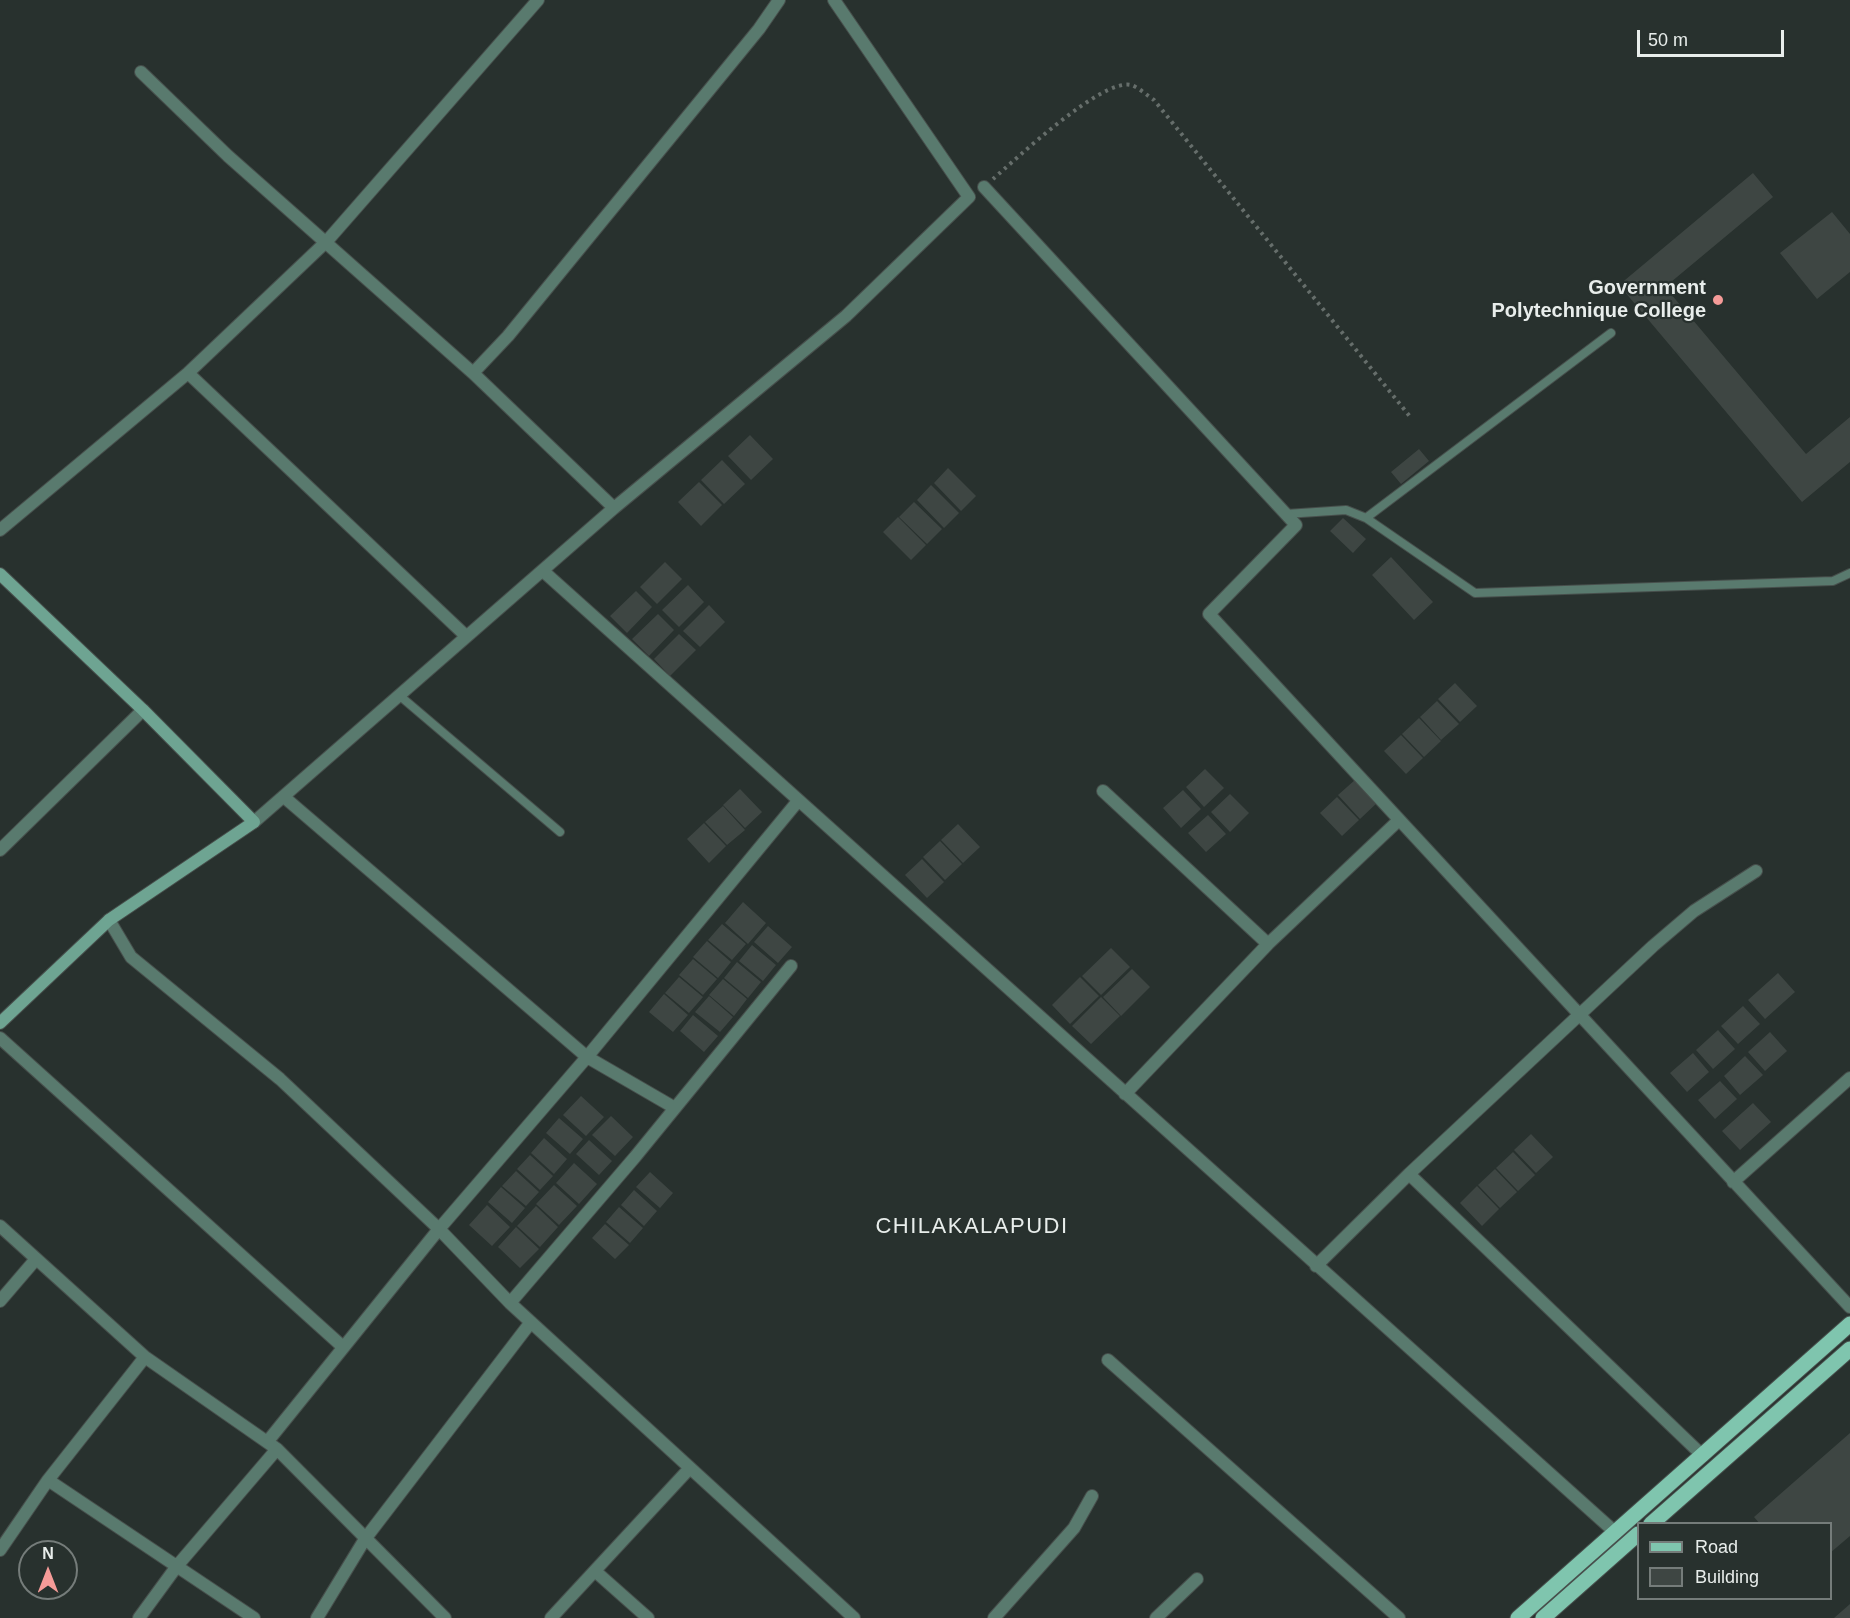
<!DOCTYPE html>
<style>
body{margin:0}
#map{position:relative;width:1850px;height:1618px;overflow:hidden;background:#28312e;font-family:Arial,sans-serif}
canvas{display:block}
.legend{position:absolute;left:1637px;top:1522px;width:195px;height:78px;box-sizing:border-box;background:#28312e;border:2px solid #757c7a;margin:0;padding:8px 10px;list-style:none;font-size:18px;color:#e8edeb}
.legend li{display:flex;align-items:center;gap:12px;height:30px}
.legend b{width:30px;border:2px solid #757c7a}
.north{position:absolute;left:18px;top:1540px;width:60px;height:60px;box-sizing:border-box;background:#28312e;border:2px solid #757c7a;border-radius:50%;rotate:0deg;font-size:16px;font-weight:700;line-height:24px;text-align:center;color:#e8edeb}
.north::after{content:'';display:block;margin:auto;width:21px;height:27px;background:#f59b98;clip-path:polygon(50% 0,100% 100%,50% 72%,0 100%)}
.scale{position:absolute;left:1637px;top:30px;width:147px;height:27px;box-sizing:border-box;border:3px solid #e8edeb;border-top:0;padding-left:8px;font-size:18px;line-height:21px;white-space:nowrap;color:#e8edeb;-webkit-text-stroke:4px #28312e;paint-order:stroke}
</style>
<div id="map">
<canvas width="1850" height="1618"></canvas>
<ul class="legend">
<li><b style="height:8px;background:#7fc5ae"></b>Road</li>
<li><b style="height:16px;background:#3e4643"></b>Building</li>
</ul>
<div class="north">N</div>
<div class="scale">50 m</div>
</div>
<script>
const ctx = document.querySelector('canvas').getContext('2d');
ctx.lineJoin = 'round';
function paint(path, color) {
  ctx.fillStyle = color;
  ctx.fill(path, 'evenodd');
}
function stroke(path, color, width, dash) {
  ctx.strokeStyle = color;
  ctx.lineWidth = width;
  ctx.lineCap = dash ? 'butt' : 'round';
  ctx.setLineDash(dash || []);
  ctx.stroke(path);
}
function write(font, color, halo, rows, align = 'center') {
  ctx.font = font + ' Arial,sans-serif';
  ctx.lineWidth = 4.5;
  ctx.setLineDash([]);
  ctx.textBaseline = 'middle';
  ctx.strokeStyle = halo;
  ctx.fillStyle = color;
  for (const [text, x, y, turn = 0] of rows) {
    ctx.save();
    ctx.translate(x, y);
    ctx.rotate((+turn || 0) * Math.PI / 180);
    ctx.textAlign = isNaN(turn) ? turn : align;
    if (halo) ctx.strokeText(text, 0, 0);
    ctx.fillText(text, 0, 0);
    ctx.restore();
  }
}
paint(new Path2D(`
 M1753,173L1773,197L1665,287L1806,454L1850,417V462L1802,502L1619,285Z
 M1832,212L1850,234V272L1817,299L1780,253Z
 M750,435L773,459L751,480L728,456Z
 M1419,449L1429,461L1401,484L1391,472Z
 M722,460L745,484L724,504L701,480Z
 M948,468L976,496L961,511L934,483Z
 M699,482L722,505L701,526L678,502Z
 M931,485L959,513L944,528L917,500Z
 M914,502L942,529L927,544L899,517Z
 M898,517L926,545L911,560L883,532Z
 M1343,518L1366,539L1353,553L1330,531Z
 M1391,557L1433,602L1414,620L1372,575Z
 M665,562L682,579L657,604L640,587Z
 M688,585L704,602L679,627L662,610Z
 M636,591L652,607L627,633L610,616Z
 M709,605L725,622L700,647L683,631Z
 M658,614L674,630L649,656L632,639Z
 M679,634L696,650L670,676L654,659Z
 M1455,683L1477,706L1460,722L1438,699Z
 M1437,701L1459,724L1441,740L1420,717Z
 M1419,718L1441,741L1424,757L1402,734Z
 M1401,735L1423,758L1406,774L1384,751Z
 M1205,769L1224,788L1204,807L1186,787Z
 M1356,779L1378,802L1360,819L1338,795Z
 M740,789L762,812L745,828L723,805Z
 M1183,790L1201,809L1181,828L1163,808Z
 M1230,794L1249,813L1230,832L1211,812Z
 M1337,797L1359,820L1342,836L1320,813Z
 M723,806L745,830L727,845L705,822Z
 M1208,815L1226,834L1206,852L1188,833Z
 M704,823L726,846L709,863L687,839Z
 M958,824L980,847L963,863L941,840Z
 M940,841L962,864L945,880L923,857Z
 M922,859L944,882L927,898L905,875Z
 M743,902L766,923L748,944L725,923Z
 M722,924L746,944L732,960L708,940Z
 M768,926L792,947L778,963L754,942Z
 M707,941L731,962L718,978L693,957Z
 M752,945L776,965L763,981L739,961Z
 M1111,948L1130,967L1101,995L1082,976Z
 M693,959L717,979L703,995L679,975Z
 M737,962L761,982L748,998L724,978Z
 M1132,969L1150,987L1121,1016L1103,997Z
 M1778,973L1795,992L1765,1019L1748,1000Z
 M679,977L703,997L689,1013L665,993Z
 M1080,977L1099,996L1070,1024L1052,1005Z
 M723,979L747,999L734,1016L709,995Z
 M664,994L688,1015L673,1032L649,1012Z
 M709,996L733,1017L720,1032L695,1012Z
 M1101,997L1120,1016L1091,1044L1072,1026Z
 M1743,1006L1760,1024L1738,1044L1721,1026Z
 M693,1015L718,1036L704,1052L680,1031Z
 M1718,1030L1735,1049L1713,1069L1696,1050Z
 M1770,1032L1787,1051L1765,1071L1748,1052Z
 M1693,1053L1709,1072L1687,1092L1670,1073Z
 M1745,1056L1763,1075L1740,1095L1724,1076Z
 M1720,1081L1737,1099L1715,1119L1698,1100Z
 M581,1096L604,1117L586,1136L563,1115Z
 M1753,1103L1771,1122L1740,1150L1722,1131Z
 M611,1116L633,1137L615,1156L592,1135Z
 M559,1118L583,1139L570,1154L546,1133Z
 M1531,1134L1553,1157L1536,1173L1514,1150Z
 M544,1138L567,1159L554,1174L531,1153Z
 M589,1140L612,1161L599,1175L576,1154Z
 M1513,1152L1535,1175L1518,1191L1496,1168Z
 M530,1155L553,1176L540,1190L517,1169Z
 M574,1163L597,1184L579,1204L556,1183Z
 M1495,1169L1517,1192L1500,1208L1478,1185Z
 M516,1171L539,1192L526,1206L502,1186Z
 M650,1172L673,1193L660,1208L636,1187Z
 M554,1185L577,1206L559,1225L536,1204Z
 M1477,1186L1499,1209L1482,1226L1460,1203Z
 M501,1187L525,1208L512,1223L488,1202Z
 M634,1190L657,1211L644,1226L621,1205Z
 M487,1205L510,1227L492,1246L469,1225Z
 M536,1206L558,1227L540,1247L517,1226Z
 M619,1207L643,1228L630,1243L606,1222Z
 M605,1224L629,1245L615,1259L592,1238Z
 M516,1227L539,1249L520,1268L498,1247Z
 M1850,1433V1536L1830,1553V1524H1760L1754,1517Z
 M1850,1604V1618H1834Z`), '#3e4643');
const lane = new Path2D(`
 M1286,514L1346,510L1366,518L1611,333
 M1366,518L1475,593L1833,581L1850,573
 M400,696L560,832`);
const street = new Path2D(`
 M141,72L228,156L473,373L614,508
 M984,187L1296,525L1209,614L1850,1307
 M188,373L466,636
 M473,373L508,336L759,29L779,0
 M0,530L188,373L327,241L538,0
 M543,571L1616,1533
 M1103,791L1268,944
 M284,797L587,1057L675,1108
 M254,822L614,508L846,316L969,197L834,0
 M0,850L143,710
 M109,920L131,957L280,1079L439,1229L510,1303L854,1618
 M0,1038L343,1347
 M1125,1094L1268,944L1399,820
 M1409,1174L1703,1456
 M1733,1182L1850,1078
 M0,1226L145,1357L277,1449L445,1618
 M1316,1266L1409,1174L1653,946L1694,911L1756,871
 M0,1301L36,1259
 M510,1303L635,1157L791,966
 M145,1357L48,1480L254,1618
 M1108,1360L1399,1618
 M268,1441L439,1229L587,1057L798,801
 M0,1550L48,1480
 M595,1571L648,1618
 M139,1618L177,1566L277,1449
 M317,1618L365,1539L531,1322
 M551,1618L689,1469
 M994,1618L1074,1528L1092,1496
 M1156,1618L1197,1579`);
const secondary = new Path2D(`
 M0,574L143,710L254,822L109,920L0,1023`);
const primary = new Path2D(`
 M1651,1524L1850,1349
 M1518,1618L1850,1324
 M1543,1618L1638,1534`);
stroke(lane, '#474f4c', 10);
stroke(street, '#474f4c', 14);
stroke(secondary, '#474f4c', 14);
stroke(primary, '#474f4c', 17);
stroke(new Path2D(`
 M993,179C1016,159 1102,78 1131,85C1138,87 1148,96 1154,100L1412,419`), '#666e6b', 4, [3, 4.5]);
stroke(lane, '#597a6e', 8);
stroke(street, '#597a6e', 12);
stroke(secondary, '#6ea492', 12);
stroke(primary, '#7fc5ae', 15);
for (const [x, y, r, color] of [
 [1718,300,6,"#f59b98"]
]) {
  const dot = new Path2D();
  dot.arc(x, y, r, 0, 2 * Math.PI);
  ctx.fillStyle = color;
  ctx.fill(dot);
  stroke(dot, '#28312e', 2);
}
write('bold 20px', '#e8edeb', '#28312e', [
 ["Government",1706,288],
 ["Polytechnique College",1706,311]
], 'right');
ctx.letterSpacing = '1.5px';
write('22px', '#e8edeb', '#28312e', [
 ["CHILAKALAPUDI",972,1227]
]);
ctx.letterSpacing = '0px';
</script>
